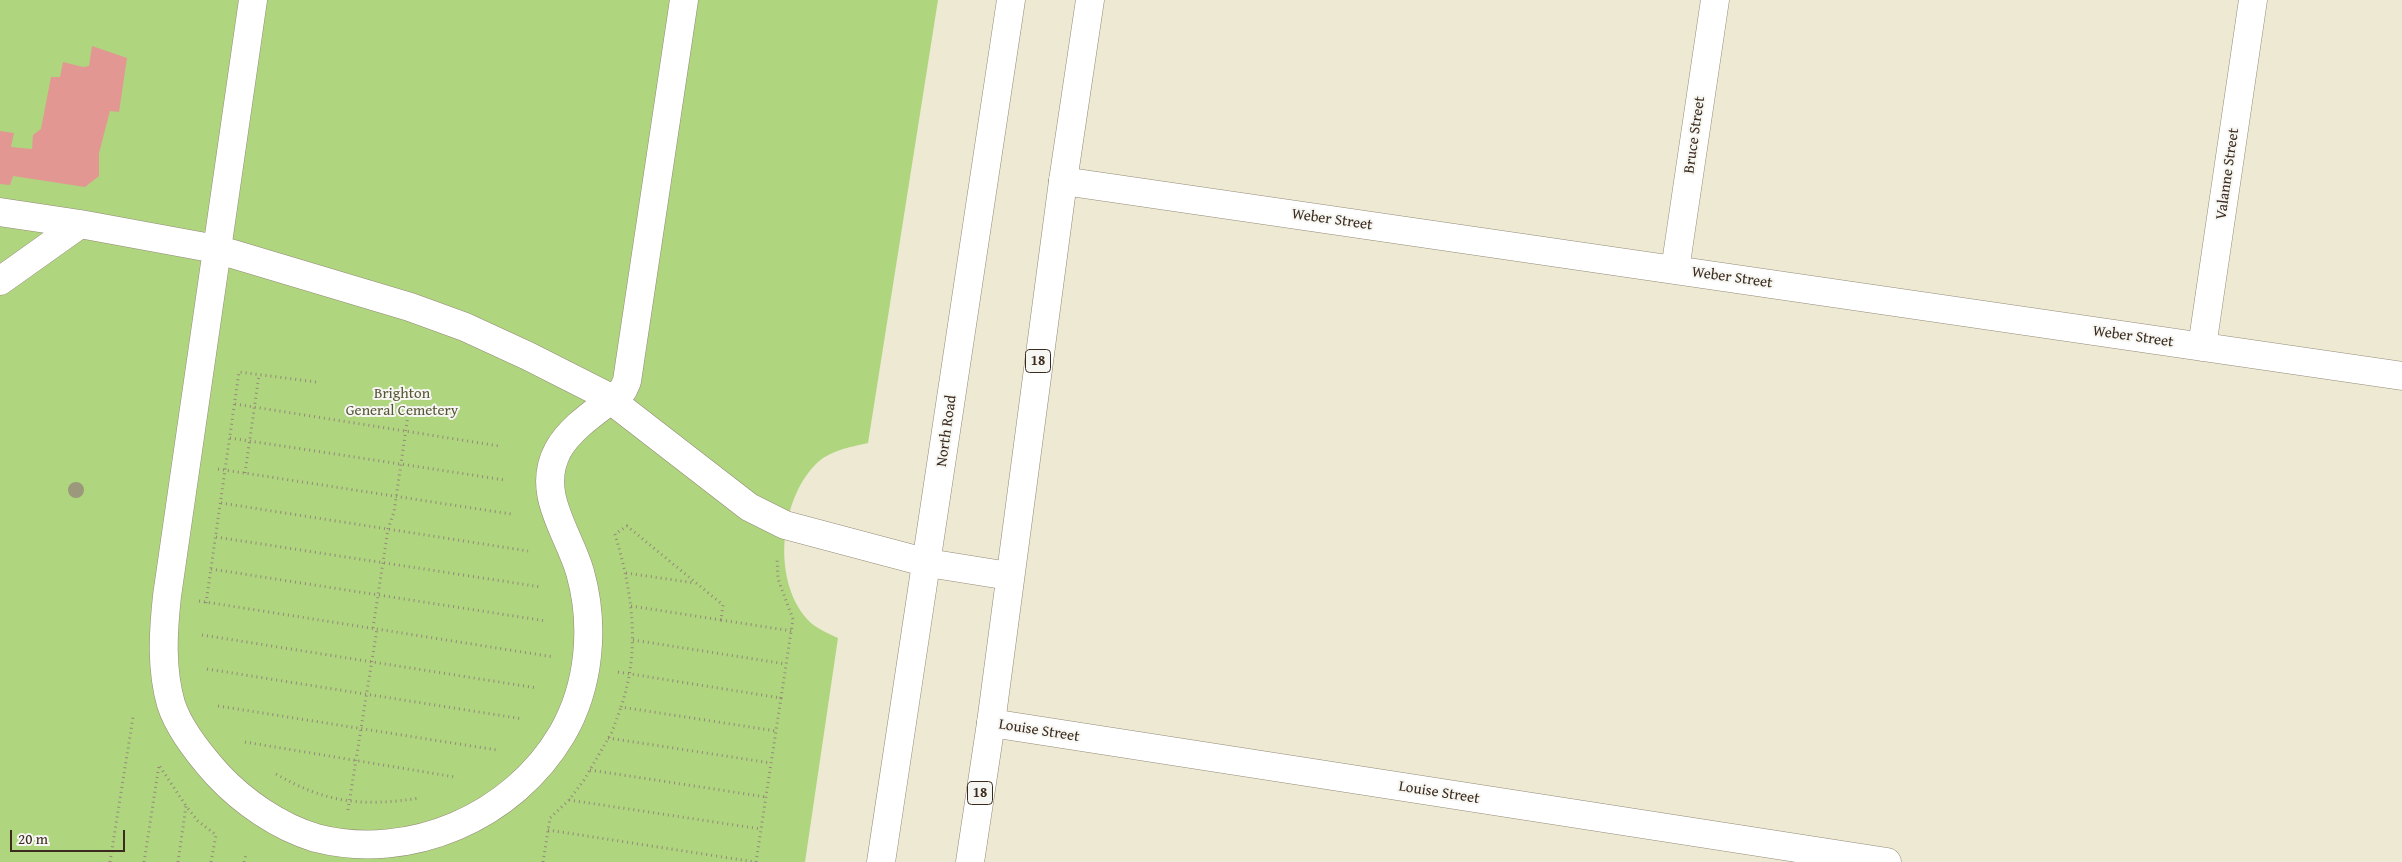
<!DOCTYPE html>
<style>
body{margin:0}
#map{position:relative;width:2402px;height:862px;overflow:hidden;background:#ede9d2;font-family:"Gentium Book Plus",serif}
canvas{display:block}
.scale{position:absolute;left:10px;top:830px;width:115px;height:22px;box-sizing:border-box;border:2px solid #3b2a1e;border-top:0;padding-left:6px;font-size:15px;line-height:18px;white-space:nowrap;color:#3b2a1e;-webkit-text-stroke:4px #f6f6f2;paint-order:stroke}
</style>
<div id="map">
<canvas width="2402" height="862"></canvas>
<div class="scale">20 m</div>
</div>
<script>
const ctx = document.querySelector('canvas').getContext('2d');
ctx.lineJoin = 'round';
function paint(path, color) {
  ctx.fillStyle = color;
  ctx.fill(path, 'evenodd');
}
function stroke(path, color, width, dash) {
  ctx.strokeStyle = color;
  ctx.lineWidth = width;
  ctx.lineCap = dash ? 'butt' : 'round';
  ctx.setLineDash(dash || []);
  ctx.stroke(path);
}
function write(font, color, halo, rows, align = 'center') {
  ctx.font = font + ' "Gentium Book Plus",serif';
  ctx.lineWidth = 4;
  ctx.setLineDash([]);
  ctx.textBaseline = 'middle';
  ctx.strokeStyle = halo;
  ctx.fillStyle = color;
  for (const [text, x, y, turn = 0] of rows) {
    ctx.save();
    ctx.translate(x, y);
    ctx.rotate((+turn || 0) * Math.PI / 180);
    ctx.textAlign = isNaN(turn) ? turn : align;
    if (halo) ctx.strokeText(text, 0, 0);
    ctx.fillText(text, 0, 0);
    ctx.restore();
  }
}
paint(new Path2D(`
 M0,0H938L868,443C850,447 828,451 815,465C779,502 771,585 811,623C818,629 829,634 838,638L805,862H0Z`), '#afd57f');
paint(new Path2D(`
 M92,46L127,58L119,112L110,111L99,153V176L85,187L13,176L10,185L0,184V131L14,133L11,147L32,149L33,135L41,129L51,77H60L63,62L83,67L89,66Z`), '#e29793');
const minor = new Path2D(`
 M253,0L167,596C163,633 161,669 171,704C179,729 200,755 217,774C243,802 279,827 316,838C410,862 513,817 562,734C590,686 595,625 580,572C568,531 535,493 558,450C572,425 602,408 623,390L627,381L684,0
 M1063,181L2402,376
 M0,212L80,224L216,249L410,307L465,327L528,356L603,394L749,507L785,525L928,563L1009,576
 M1675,270L1715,0
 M0,281L80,224
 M2202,347L2253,0
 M991,723L1887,862`);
const highway = new Path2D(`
 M881,862L1011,0
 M970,862L991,723L1063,181L1090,0`);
stroke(minor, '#948a78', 29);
stroke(highway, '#948a78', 29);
stroke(new Path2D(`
 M235,404L499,446
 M230,438L505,480
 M218,469L511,514
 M245,473L259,375
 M221,503L528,551
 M216,537L541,587
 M211,569L546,621
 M626,573L695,583
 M199,601L554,657
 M206,603L239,372L316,382
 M631,606L721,620L723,605L627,526L615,534C632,591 641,649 621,707L776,731
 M721,620L792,631
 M373,628L388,529L394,512L408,415
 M202,635L537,688
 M633,640L786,664
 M207,669L523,719
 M618,672L781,698L793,619L778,579L777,558
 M218,706L497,750
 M608,738L771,763
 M245,742L455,777
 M590,770L766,797
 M276,774C326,803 363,807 420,798
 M569,800L761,829
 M348,810L377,629
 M548,830L755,862
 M110,862L133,717
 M144,862L159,765L186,806
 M178,862L186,806L198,821L216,835L211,862
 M244,862L246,855
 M543,862L550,818L569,800L584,780L612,732L621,707
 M756,862L781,698`), '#948a78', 3, [1, 4]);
stroke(minor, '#fff', 28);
stroke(highway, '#fff', 28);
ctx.fillStyle = '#9b987c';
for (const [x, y] of [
 [76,490]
]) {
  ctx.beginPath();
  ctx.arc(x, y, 8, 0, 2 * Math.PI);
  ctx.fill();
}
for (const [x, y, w] of [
 [1038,361,25],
 [980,793,25]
]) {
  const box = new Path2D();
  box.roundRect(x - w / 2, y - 11.5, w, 23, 4);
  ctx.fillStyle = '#f6f6f2';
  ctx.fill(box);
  stroke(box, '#3b2a1e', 1);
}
write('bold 14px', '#3b2a1e', null, [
 ["18",1038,361],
 ["18",980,793]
]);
write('15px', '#3b2a1e', '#f6f6f2', [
 ["Bruce Street",1695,135,-82],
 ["Valanne Street",2228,174,-82],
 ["Weber Street",1332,220,8],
 ["Weber Street",1732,278,8],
 ["Weber Street",2133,337,8],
 ["North Road",947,431,-82],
 ["Louise Street",1039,731,9],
 ["Louise Street",1439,793,9]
]);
write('15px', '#585536', '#f6f6f2', [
 ["Brighton",402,394],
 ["General Cemetery",402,411]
]);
</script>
